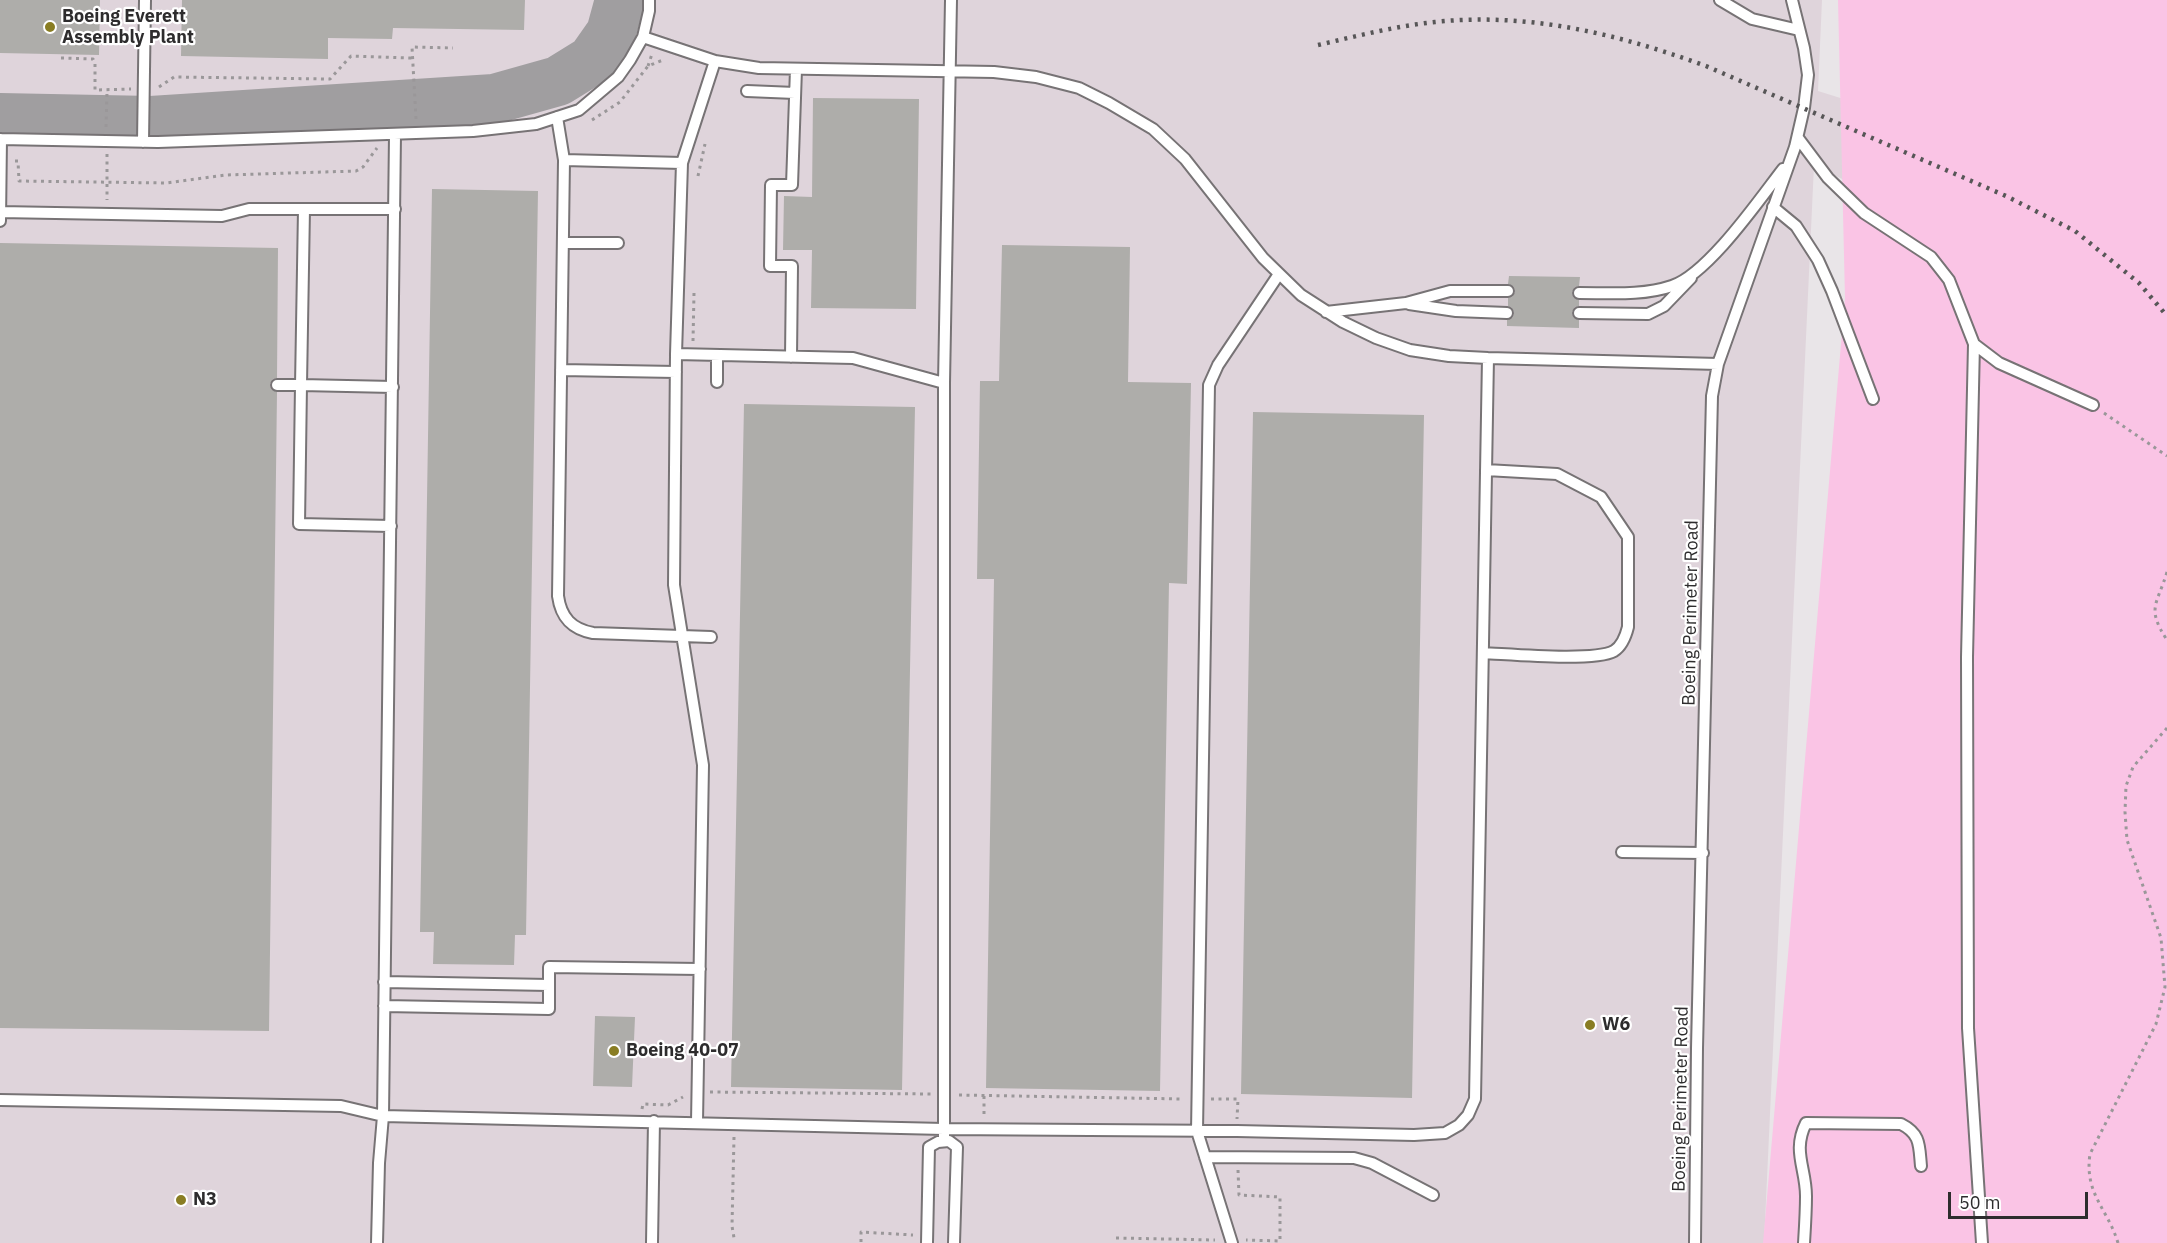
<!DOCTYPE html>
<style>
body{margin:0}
#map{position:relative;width:2167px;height:1243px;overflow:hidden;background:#e9e5e8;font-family:"IBM Plex Sans",sans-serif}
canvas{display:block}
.scale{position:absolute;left:1948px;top:1192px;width:140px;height:27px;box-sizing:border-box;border:3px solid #2d2c2d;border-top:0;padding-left:8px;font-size:18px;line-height:21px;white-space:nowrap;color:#2d2c2d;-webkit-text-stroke:4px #fff;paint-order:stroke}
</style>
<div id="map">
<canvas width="2167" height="1243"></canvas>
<div class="scale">50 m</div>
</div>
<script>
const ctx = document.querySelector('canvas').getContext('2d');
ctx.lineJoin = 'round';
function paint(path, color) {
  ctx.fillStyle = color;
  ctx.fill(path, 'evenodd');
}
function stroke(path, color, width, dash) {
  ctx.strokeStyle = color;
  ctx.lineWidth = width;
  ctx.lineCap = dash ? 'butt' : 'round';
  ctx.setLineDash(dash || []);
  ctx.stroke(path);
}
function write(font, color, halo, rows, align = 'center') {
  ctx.font = font + ' "IBM Plex Sans",sans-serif';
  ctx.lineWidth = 4.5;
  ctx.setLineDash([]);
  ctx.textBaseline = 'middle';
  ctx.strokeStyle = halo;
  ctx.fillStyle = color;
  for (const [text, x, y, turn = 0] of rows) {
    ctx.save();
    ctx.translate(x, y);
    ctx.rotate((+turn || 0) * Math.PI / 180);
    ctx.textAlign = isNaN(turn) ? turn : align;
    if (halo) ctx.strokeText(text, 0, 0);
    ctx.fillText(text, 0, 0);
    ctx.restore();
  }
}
paint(new Path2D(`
 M0,0H1822L1818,91L1991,145L2028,271L1814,165L1764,1243H0Z`), '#dfd4db');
paint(new Path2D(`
 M1838,0H2167V1243H1763L1845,298Z`), '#fac4e5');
stroke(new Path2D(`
 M0,118L151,121L494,99L558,81L592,60L611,33L620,0`), '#a09ea0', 50);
paint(new Path2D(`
 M0,0H100L99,55L0,53Z
 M182,0H525L524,30L393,28L392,39L328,38V59L181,56Z
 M813,98L919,99L916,309L811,308L812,250H783L784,196L812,197Z
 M432,189L538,191L526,935H515L514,965L433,964L434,932H420Z
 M0,243L278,248L277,378L273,379L270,384L271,389L277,392L269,1031L0,1028Z
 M1002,245L1130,247L1128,382L1191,383L1187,584L1169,583L1160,1091L986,1088L994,579H977L980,381H999Z
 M1509,276L1580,277L1579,286L1575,287L1572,292L1573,297L1579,300V306L1575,307L1572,312L1573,317L1579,320V328L1507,326V320L1513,317L1514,313L1511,307L1508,306V298L1512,297L1515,292L1514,287L1508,284Z
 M744,404L915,407L902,1090L731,1087Z
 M1253,412L1424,415L1412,1098L1241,1094Z
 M595,1016L635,1017L632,1087L593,1086Z`), '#aeadaa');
const lane = new Path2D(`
 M1720,0L1752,19L1799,30
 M643,37L715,61L759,68L994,72L1036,77L1079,88L1109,103L1153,129L1185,159L1263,258L1301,295L1343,322L1376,338L1410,350L1449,356L1488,358L1718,364
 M747,91L795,93
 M557,117L564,160L682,163
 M1798,138L1828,178L1864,213L1931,257L1949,280L1974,344L1999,363L2093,405
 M0,139L158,142L473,131L536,124L579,110L618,77L630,60L643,37L649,11V0
 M143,142L145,0
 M564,160L558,596C561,618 572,629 593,633L711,637
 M1773,207L1796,226L1818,260L1832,291L1873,399
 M304,209L301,385L393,387
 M0,212L222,216L249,209H395
 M0,221L1,139
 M563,243H618
 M1579,293C1610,293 1642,296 1672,286C1708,274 1759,200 1783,169
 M1409,304L1456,311L1507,313
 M1326,312L1406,303L1450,291H1508
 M1579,313L1648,314L1664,306L1691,278
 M1974,344L1967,657L1968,1028L1982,1243
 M676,354L853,358L944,383L951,0
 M791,357L792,266H770L771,185H792L796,69
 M561,370L676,372
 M717,382V355
 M944,383V1141
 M277,385H301L299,524L391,526
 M1483,653C1508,654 1594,662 1614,651C1622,646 1626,635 1628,627V537L1601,497L1557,474L1486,470
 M1622,852L1703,853
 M384,982L549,985
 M384,1006L549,1009V967L700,969
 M0,1100L341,1106L383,1116L944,1129L1237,1131L1414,1135L1445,1133L1459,1125L1468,1115L1475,1099L1488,358
 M697,1122L703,765L674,585L676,354L682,163L715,61
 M1205,1157L1354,1158L1372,1163L1433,1195
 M377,1243L379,1163L383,1116L395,135
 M652,1243L654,1121
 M927,1243L929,1147L938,1142L949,1141L957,1147L954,1243
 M1232,1243L1197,1131L1209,385L1218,365L1279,274
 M1695,1243L1697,1048L1712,396L1718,364L1795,147L1804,108L1808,75L1804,48L1792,0
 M1804,1243C1805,1227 1806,1212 1806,1196C1806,1168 1792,1151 1806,1123L1901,1124C1921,1134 1919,1146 1921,1166`);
stroke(lane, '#777375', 14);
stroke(new Path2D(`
 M61,58L93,59L95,63V90L131,89
 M648,66L652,54
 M159,87L174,77L330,79L351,56L412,58
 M416,119L412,47L453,48
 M592,120L620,102L648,66L663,60
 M106,127L107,92
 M107,154V200
 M15,161H18L19,181L166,183L226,175L356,171L363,167L377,148
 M698,176L705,144
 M693,341L694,293
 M2104,413L2167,456
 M2167,572C2157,605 2146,608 2167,640
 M710,1092L931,1094
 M959,1095L1183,1099
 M1211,1099H1238L1237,1119
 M642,1109L643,1104L668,1105L683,1097
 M984,1114V1095
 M734,1137L732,1226L734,1238
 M1238,1170L1239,1195L1280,1197V1241L1246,1240
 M1116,1238L1215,1240
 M861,1242V1232L913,1235
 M2118,1243C2108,1209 2084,1194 2090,1154L2156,1024L2165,987L2161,938L2127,840L2125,812L2126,786L2133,767L2167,728`), '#9a9799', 3, [3, 4.5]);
stroke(lane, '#fff', 10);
stroke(new Path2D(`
 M1318,45C1357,36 1396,26 1435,22C1529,12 1618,34 1706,66L2006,196L2075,231L2139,283L2167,316`), '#575657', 4.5, [3, 6]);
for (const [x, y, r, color] of [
 [50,27,6,"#897d23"],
 [1590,1025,6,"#897d23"],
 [614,1051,6,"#897d23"],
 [181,1200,6,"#897d23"]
]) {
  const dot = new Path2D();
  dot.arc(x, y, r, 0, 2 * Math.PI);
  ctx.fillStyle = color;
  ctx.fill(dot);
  stroke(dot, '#fff', 2);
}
write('bold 18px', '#2d2c2d', '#fff', [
 ["Boeing Everett",62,17],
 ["Assembly Plant",62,38],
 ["W6",1602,1025],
 ["Boeing 40-07",626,1051],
 ["N3",193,1200]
], 'left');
write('18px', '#2d2c2d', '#fff', [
 ["Boeing Perimeter Road",1691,613,-89],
 ["Boeing Perimeter Road",1681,1099,-89]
]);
</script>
